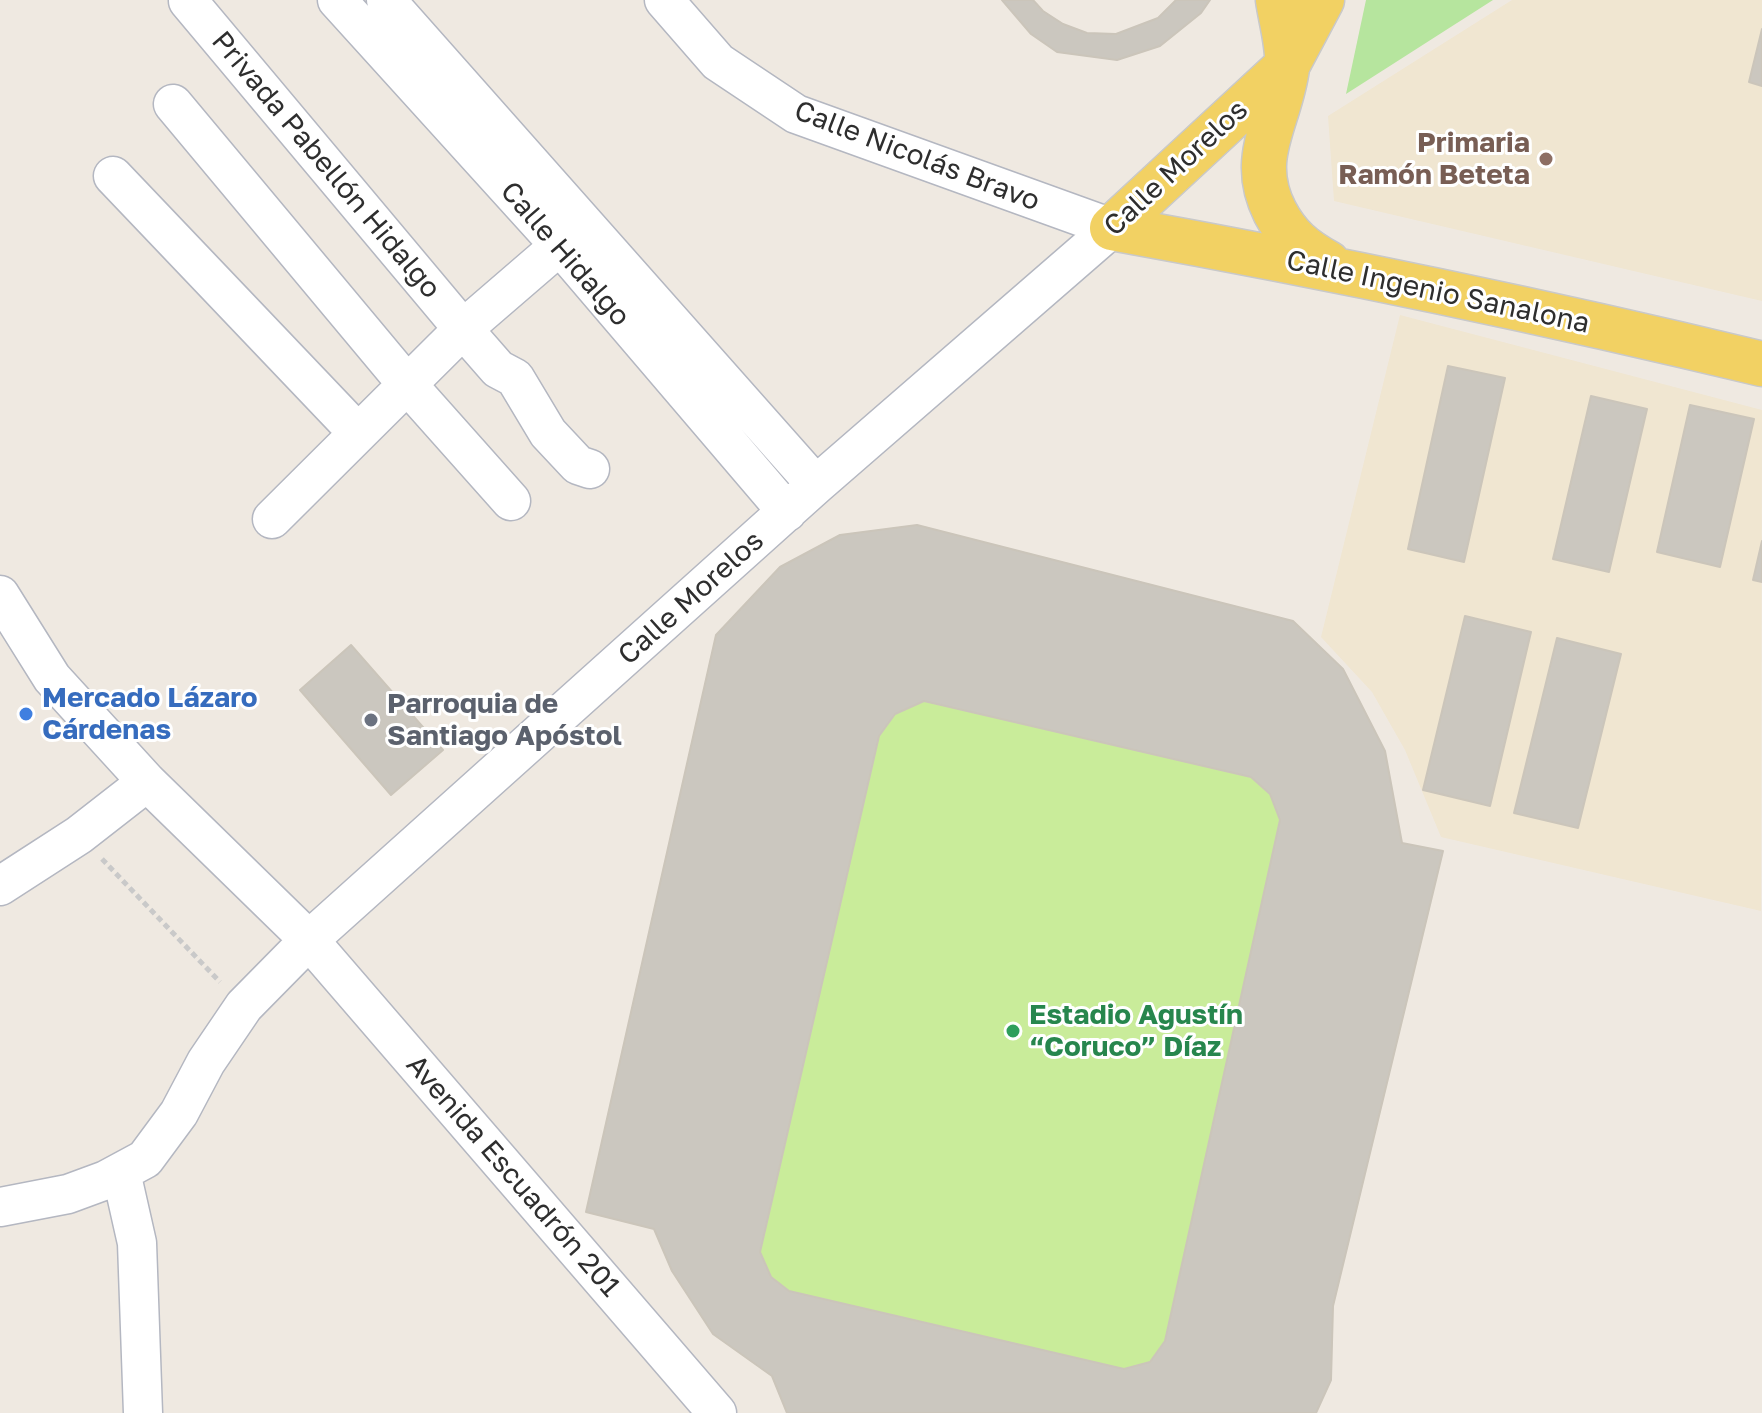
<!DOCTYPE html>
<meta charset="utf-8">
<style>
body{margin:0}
canvas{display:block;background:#efe9e1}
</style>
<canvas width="1762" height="1413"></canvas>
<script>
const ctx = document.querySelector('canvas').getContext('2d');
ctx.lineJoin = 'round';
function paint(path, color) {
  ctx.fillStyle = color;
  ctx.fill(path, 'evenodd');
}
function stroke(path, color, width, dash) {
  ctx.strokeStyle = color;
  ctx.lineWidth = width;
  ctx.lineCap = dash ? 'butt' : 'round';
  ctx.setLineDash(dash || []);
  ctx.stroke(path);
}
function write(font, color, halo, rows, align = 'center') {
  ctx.font = font + ' "Golos Text",sans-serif';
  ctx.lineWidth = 6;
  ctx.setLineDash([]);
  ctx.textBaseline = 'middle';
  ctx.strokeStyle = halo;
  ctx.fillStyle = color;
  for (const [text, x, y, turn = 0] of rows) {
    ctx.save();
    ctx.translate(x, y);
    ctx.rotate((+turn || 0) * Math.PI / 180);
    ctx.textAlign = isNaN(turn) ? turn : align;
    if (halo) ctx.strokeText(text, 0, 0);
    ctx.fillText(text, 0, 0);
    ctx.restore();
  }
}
paint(new Path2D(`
 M1512,0H1762V301L1334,201L1328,116Z
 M1400,315L1762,410L1761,911L1441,837L1405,750L1372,692L1321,637Z`), '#f0e6d1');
paint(new Path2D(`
 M1366,0H1493L1346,94Z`), '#b6e59e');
paint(new Path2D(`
 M917,525L1293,621L1343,669L1385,751L1402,843L1443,851L1333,1306L1331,1380L1316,1413H787L772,1376L713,1334L672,1271L654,1229L586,1212L716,635L780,567L840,535Z`), '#c9ec9a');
const building = new Path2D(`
 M1002,0H1033L1043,11L1063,24L1087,33L1116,34L1158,18L1176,0H1210L1201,13L1160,46L1117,60L1057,52L1031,34Z
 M1762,29V86L1749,82Z
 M1448,366L1505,378L1464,562L1408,549Z
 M1591,396L1647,409L1609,572L1553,559Z
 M1690,405L1754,419L1720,567L1657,552Z
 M917,525L1293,621L1343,669L1385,751L1402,843L1443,851L1333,1306L1331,1380L1316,1413H787L772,1376L713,1334L672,1271L654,1229L586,1212L716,635L780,567L840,535ZM924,701L1251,777L1270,794L1280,820L1165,1341L1150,1362L1124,1369L789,1291L771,1277L760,1252L879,736L895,714Z
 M1762,541V582L1753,580Z
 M1465,616L1531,632L1490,806L1423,790Z
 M1557,638L1621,654L1578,828L1514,813Z
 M351,645L443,750L391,795L300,690Z`);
paint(building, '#cbc7bf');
stroke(building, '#cbc5ba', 2);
const minor = new Path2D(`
 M337,0L560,246L787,512
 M386,0L816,485
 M188,1L463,329L498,369L515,378L548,433L578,465L590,469
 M173,104L406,383L511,501
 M113,176L357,432
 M272,519L463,329L579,229
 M0,595L52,678L147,782L309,940L717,1413
 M0,886L79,835L147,782
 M121,1172L137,1243L143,1413
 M0,1207L68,1194L106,1180L145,1159L179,1113L206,1062L244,1006L309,940L816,485L1112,228L796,114L718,62L664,0`);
const major = new Path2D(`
 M1278,0C1281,21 1289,47 1287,68C1280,122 1247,157 1275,212C1288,237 1304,250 1328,263
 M1112,228C1330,267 1547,312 1762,364
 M1112,228L1287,66L1322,0`);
stroke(minor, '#b4b7c1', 41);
stroke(major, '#c9c9c9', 47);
stroke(new Path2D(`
 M102,859L220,982`), '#c9c9c9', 5, [6, 4]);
stroke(minor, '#fff', 38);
stroke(major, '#f2d163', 44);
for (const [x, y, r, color] of [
 [1546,159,8,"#8d6e63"],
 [26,714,8,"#3f7fe0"],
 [371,720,8,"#6b7280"],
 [1013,1031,8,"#2e9e5b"]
]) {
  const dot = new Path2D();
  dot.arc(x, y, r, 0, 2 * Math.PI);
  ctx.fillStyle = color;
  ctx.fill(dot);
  stroke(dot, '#fff', 3);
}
write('bold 28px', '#785e54', '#fff', [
 ["Primaria",1530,143],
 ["Ramón Beteta",1530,175]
], 'right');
write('28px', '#2e2e2e', '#fff', [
 ["Calle Nicolás Bravo",917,156,21],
 ["Privada Pabellón Hidalgo",326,165,50],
 ["Calle Morelos",1176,168,-43],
 ["Calle Hidalgo",565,254,49],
 ["Calle Ingenio Sanalona",1438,292,12],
 ["Calle Morelos",691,598,-42],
 ["Avenida Escuadrón 201",513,1176,49]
]);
write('bold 28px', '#366cbe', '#fff', [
 ["Mercado Lázaro",42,698],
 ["Cárdenas",42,730]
], 'left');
write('bold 28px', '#5b616d', '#fff', [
 ["Parroquia de",387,704],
 ["Santiago Apóstol",387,736]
], 'left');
write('bold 28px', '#27864d', '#fff', [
 ["Estadio Agustín",1029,1015],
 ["“Coruco” Díaz",1029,1047]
], 'left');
</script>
